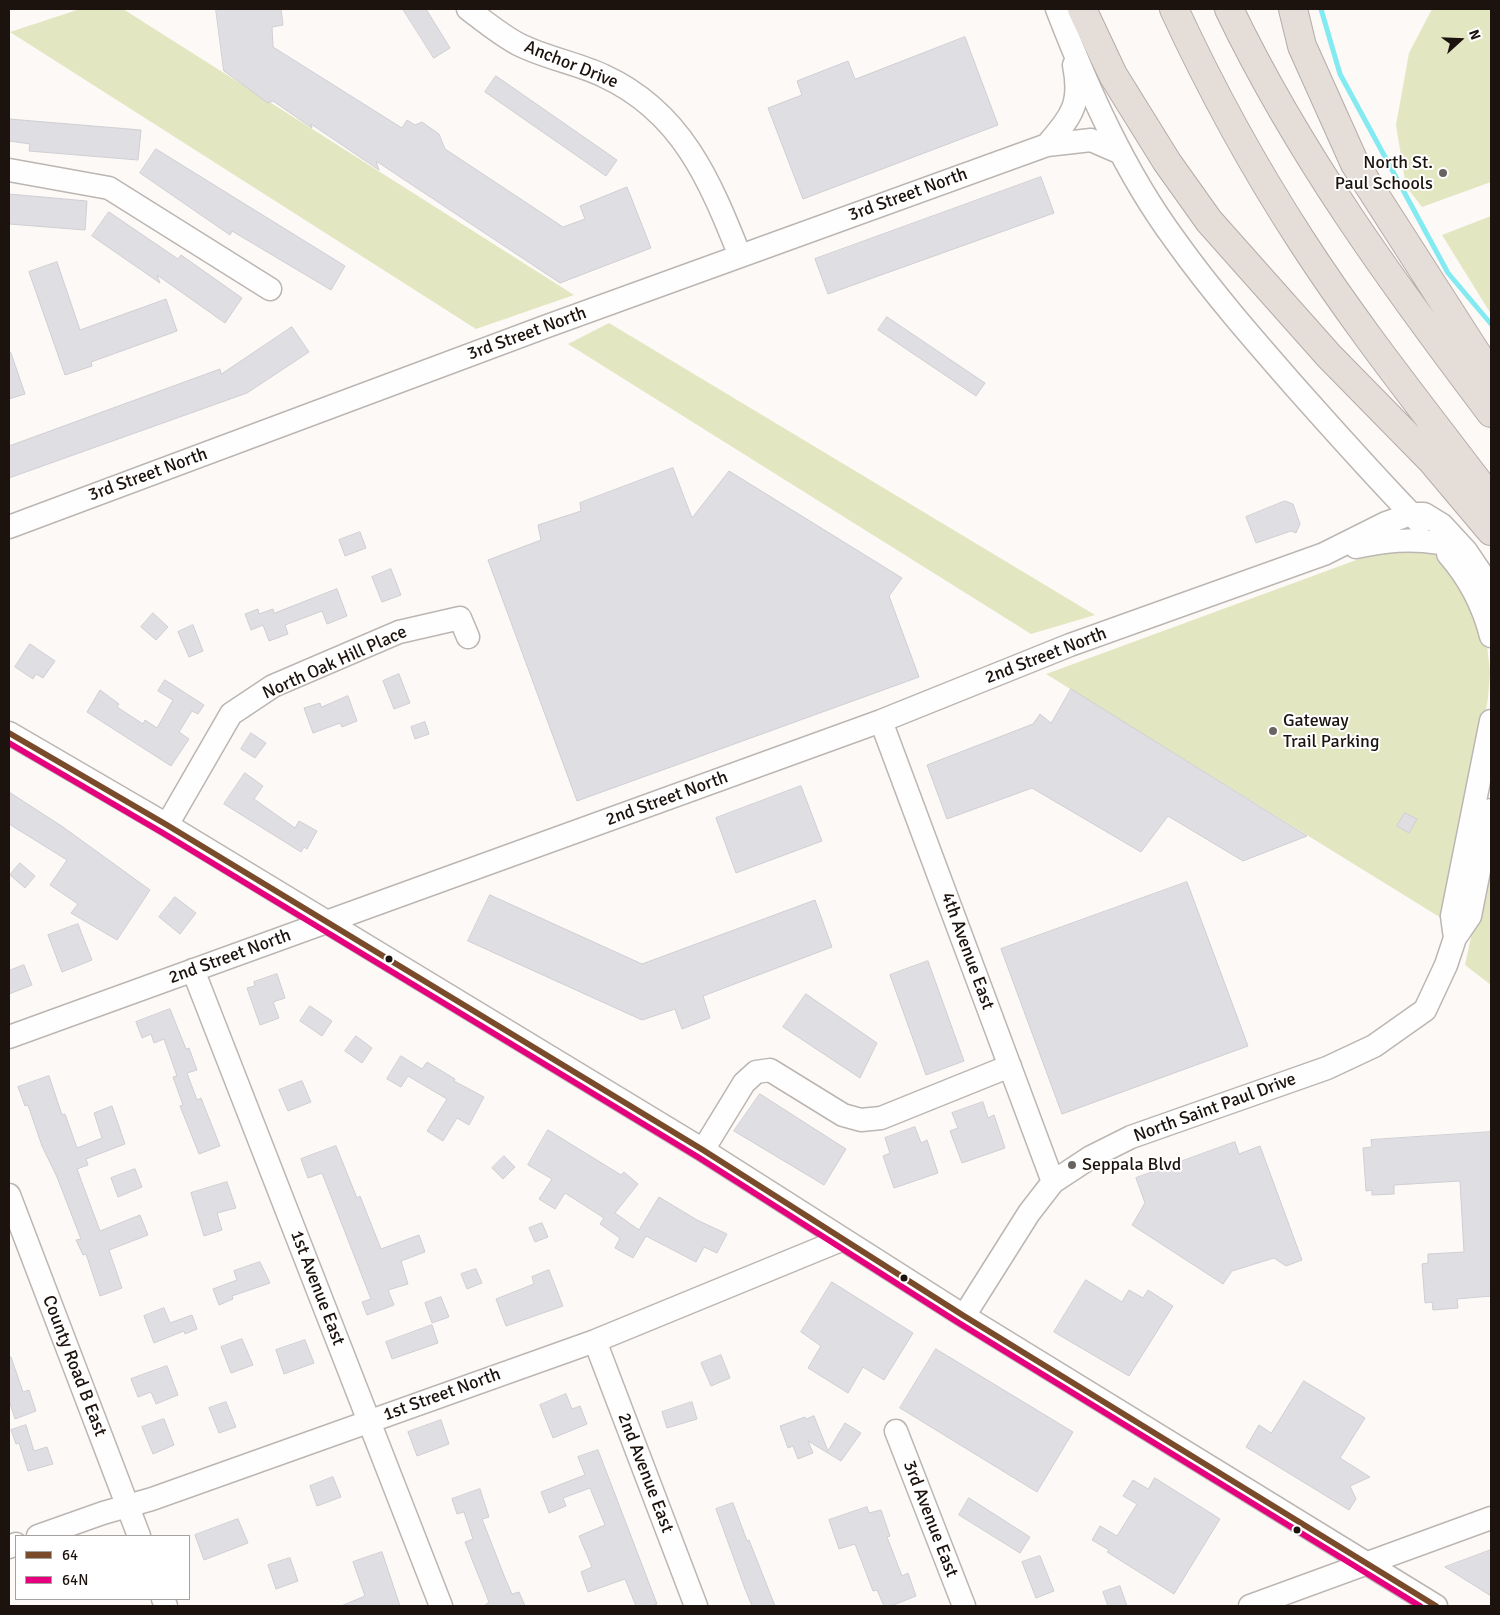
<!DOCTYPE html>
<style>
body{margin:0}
#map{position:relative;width:1500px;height:1615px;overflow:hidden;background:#fcf9f7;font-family:Signika,sans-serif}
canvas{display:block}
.frame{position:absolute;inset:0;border:10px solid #1c130e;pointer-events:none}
.legend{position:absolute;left:15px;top:1535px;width:175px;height:65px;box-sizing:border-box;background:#fff;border:1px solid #a4a19f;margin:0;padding:6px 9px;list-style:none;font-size:15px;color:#1c130e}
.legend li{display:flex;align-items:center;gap:10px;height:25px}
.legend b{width:25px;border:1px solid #a4a19f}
.north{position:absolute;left:1435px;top:15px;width:50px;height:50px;-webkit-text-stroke:4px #fff;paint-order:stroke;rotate:70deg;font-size:14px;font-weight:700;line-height:20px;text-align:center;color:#1c130e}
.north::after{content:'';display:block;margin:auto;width:18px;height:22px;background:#1c130e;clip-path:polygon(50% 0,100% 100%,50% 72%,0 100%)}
</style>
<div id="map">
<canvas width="1500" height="1615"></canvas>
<div class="frame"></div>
<ul class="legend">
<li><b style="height:6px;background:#7a4b2a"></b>64</li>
<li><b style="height:6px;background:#e5007d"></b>64N</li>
</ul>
<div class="north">N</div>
</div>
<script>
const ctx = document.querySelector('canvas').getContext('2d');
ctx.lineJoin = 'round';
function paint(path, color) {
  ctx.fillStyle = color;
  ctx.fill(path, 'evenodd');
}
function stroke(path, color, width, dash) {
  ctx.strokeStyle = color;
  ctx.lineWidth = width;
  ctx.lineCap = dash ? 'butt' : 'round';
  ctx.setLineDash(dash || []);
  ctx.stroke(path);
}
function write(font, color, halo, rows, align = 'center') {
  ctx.font = font + ' Signika,sans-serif';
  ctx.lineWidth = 4;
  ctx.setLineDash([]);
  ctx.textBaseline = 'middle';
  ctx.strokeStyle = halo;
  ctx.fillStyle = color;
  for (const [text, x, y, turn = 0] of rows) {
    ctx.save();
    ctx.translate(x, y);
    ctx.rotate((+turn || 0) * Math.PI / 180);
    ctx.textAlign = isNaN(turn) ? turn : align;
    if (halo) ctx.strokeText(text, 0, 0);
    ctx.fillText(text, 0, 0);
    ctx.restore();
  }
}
paint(new Path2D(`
 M80,9H123L574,295L476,329L10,32Z
 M1432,9H1491V182L1422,207L1406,186L1396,125L1409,53Z
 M1491,216V314L1442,235Z
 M609,323L1095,615L1031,634L568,344Z
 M1429,550L1443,559L1458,578L1487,645L1490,672L1488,698L1481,740L1446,921L1046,674L1378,552Z
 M1491,843V985L1465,965Z`), '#e3e7c1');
stroke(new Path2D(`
 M1321,9L1340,74L1448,273L1491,324`), '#84eaf1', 5);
const building = new Path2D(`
 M216,9H281L283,25L272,27L273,47L402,128L407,120L415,125L422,122L439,134L445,149L563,227L585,219L580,206L627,187L651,248L560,283L376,161L379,170L311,124L312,128L273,101L268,103L224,71Z
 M403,9H426L450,48L434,58Z
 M965,37L998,125L803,199L768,108L802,95L797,81L848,61L855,79Z
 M496,76L617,160L606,176L485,92Z
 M9,119L141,130L138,160L29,151L30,144L9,141Z
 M156,149L345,266L331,290L232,231L230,235L140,173Z
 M1041,177L1054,213L828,294L815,259Z
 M9,194L87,201L85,230L9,224Z
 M109,212L178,259L181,255L242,298L225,323L157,275L160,283L92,236Z
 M57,262L80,330L166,299L177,331L91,362L92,366L65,375L29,272Z
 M887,317L985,383L976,396L878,330Z
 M292,327L309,352L247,393L9,478V446L220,369L221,374Z
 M11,353L25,394L9,399V354Z
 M673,468L692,518L729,471L902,578L889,596L919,677L577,801L488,560L541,540L538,525L581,511L580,503Z
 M1285,501L1293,504L1300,524L1296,533L1291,531L1256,543L1246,517Z
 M360,532L366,548L345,556L339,540Z
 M391,569L401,595L382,602L372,577Z
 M337,589L347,616L327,624L322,611L285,625L288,634L269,641L263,625L251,630L245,614L258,609L259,614L273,609L274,613Z
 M153,613L168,627L156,640L141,627Z
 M193,625L203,651L189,657L178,632Z
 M30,644L55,661L43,678L36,674L33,679L15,667Z
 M399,674L410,703L394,709L383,681Z
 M165,680L204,705L198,714L192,711L179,732L189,739L171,766L87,712L100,690L119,704L117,707L143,724L145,720L157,728L173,700L158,691Z
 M1071,689L1307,836L1243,861L1168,816L1141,852L1032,788L947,819L927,765L1033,724L1040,714L1051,723Z
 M348,696L357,721L342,727L340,723L313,733L304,708L320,703L321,707Z
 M425,722L429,734L415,739L411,727Z
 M251,733L266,743L255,758L241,749Z
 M245,773L263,786L254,799L295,828L299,821L317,831L307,849L304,847L301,852L224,804Z
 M801,786L822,841L736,873L716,818Z
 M9,792L63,827L150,890L117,940L71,913L78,904L50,885L67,860L9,824Z
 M1405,813L1417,819L1409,833L1397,826Z
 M20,863L35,876L25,888L10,875Z
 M1187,882L1248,1046L1062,1114L1001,949Z
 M490,895L642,964L815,900L832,947L703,996L710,1018L682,1029L675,1009L642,1020L468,941Z
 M175,897L196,913L180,934L159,917Z
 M78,924L92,960L62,972L48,935Z
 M928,961L964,1061L926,1075L890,975Z
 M24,965L32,985L9,994V971Z
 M277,974L285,998L273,1002L279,1018L260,1025L247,988L255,986L254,982Z
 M806,994L877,1043L860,1078L783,1027Z
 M310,1006L332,1021L322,1036L300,1021Z
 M170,1009L186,1049L189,1048L197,1070L187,1073L197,1100L201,1098L220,1146L199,1154L180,1106L183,1105L173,1077L177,1076L164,1039L154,1043L151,1034L142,1038L136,1022Z
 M356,1036L372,1048L362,1063L345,1051Z
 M401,1056L422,1069L427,1062L455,1079L454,1081L484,1097L469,1125L457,1118L443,1141L427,1131L447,1099L408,1076L401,1087L387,1079Z
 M49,1076L62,1115L65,1114L77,1148L102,1138L94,1113L112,1106L125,1144L86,1159L88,1165L77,1169L100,1231L140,1215L148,1235L109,1250L122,1288L100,1296L86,1254L83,1255L76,1240L81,1239L57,1177L42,1146L28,1105L25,1106L18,1087Z
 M302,1081L311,1102L288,1111L279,1090Z
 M760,1094L846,1149L824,1185L734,1131Z
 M983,1102L988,1118L994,1115L1005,1148L962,1163L950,1131L958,1128L952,1113Z
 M915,1127L921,1143L927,1140L938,1173L894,1188L883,1156L890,1153L885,1138Z
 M548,1130L621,1175L624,1172L638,1184L615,1213L639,1230L659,1197L697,1220L727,1234L717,1253L704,1247L696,1262L646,1236L633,1258L615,1248L620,1238L600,1224L604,1218L565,1193L555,1209L539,1199L552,1179L528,1165Z
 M1491,1132V1296L1457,1299L1458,1308L1433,1310L1432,1302L1425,1303L1422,1264L1428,1263V1254L1464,1252L1460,1181L1394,1185V1194L1372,1195V1190L1366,1191L1363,1148L1372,1147L1371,1140Z
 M1235,1142L1239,1154L1260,1146L1302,1260L1286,1266L1274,1258L1232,1271L1223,1284L1132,1225L1145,1203L1136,1178Z
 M336,1146L357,1198L360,1196L381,1249L419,1235L425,1252L401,1261L408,1284L388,1290L394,1305L367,1315L362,1302L371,1299L322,1173L308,1178L301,1159Z
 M504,1156L515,1167L503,1179L492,1168Z
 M135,1169L142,1187L118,1197L111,1178Z
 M227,1182L236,1208L217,1213L222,1230L204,1236L191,1193Z
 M542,1223L548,1237L535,1242L529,1228Z
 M260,1262L270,1283L232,1296L233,1299L219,1305L213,1289L237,1280L234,1271Z
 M476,1269L482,1283L467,1289L461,1274Z
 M549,1270L563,1306L506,1326L496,1299L534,1284L532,1277Z
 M1086,1280L1122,1302L1129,1290L1143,1298L1148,1290L1173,1306L1129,1376L1054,1332Z
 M832,1282L913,1333L884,1380L863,1367L848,1393L808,1368L821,1346L801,1332Z
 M441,1297L449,1317L432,1323L425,1303Z
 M164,1308L170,1323L192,1315L197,1329L185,1334L184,1331L154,1343L144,1316Z
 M432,1325L438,1343L392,1359L386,1342Z
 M242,1339L253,1365L231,1373L221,1347Z
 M305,1340L314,1363L284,1374L276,1350Z
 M936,1349L1073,1432L1037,1492L900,1408Z
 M721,1355L730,1378L711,1386L701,1363Z
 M9,1357H11L23,1392L29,1390L36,1411L15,1419L9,1400Z
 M167,1366L178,1395L156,1404L151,1392L138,1397L131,1379Z
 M1304,1381L1365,1418L1340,1458L1370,1477L1350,1486L1356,1499L1349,1510L1246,1447L1259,1425L1271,1433Z
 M566,1394L572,1409L580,1406L587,1424L553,1438L540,1405Z
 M226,1402L236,1427L219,1433L209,1408Z
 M692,1402L697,1419L667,1428L662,1412Z
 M814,1416L828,1451L845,1423L861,1433L841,1461L808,1441L813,1453L798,1459L793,1446L788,1448L780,1426L805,1417L806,1419Z
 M164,1419L174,1445L153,1454L142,1427Z
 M441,1420L449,1444L417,1456L408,1432Z
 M26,1425L34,1451L47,1447L53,1464L28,1471L19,1443L16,1444L11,1430Z
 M598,1450L657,1604L651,1606H636L625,1579L588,1592L581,1572L592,1567L579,1536L605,1525L590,1488L563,1498L566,1506L549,1513L541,1492L585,1475L578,1457Z
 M333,1477L341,1497L317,1506L310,1486Z
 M1155,1478L1220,1519L1174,1594L1107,1552L1109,1550L1092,1540L1100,1526L1117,1536L1137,1504L1123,1496L1133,1480L1148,1489Z
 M480,1489L489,1517L482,1519L505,1578L512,1594L519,1592L525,1606H484L489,1602L465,1542L473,1539L464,1512L457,1514L452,1499Z
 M969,1498L1030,1537L1020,1553L959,1515Z
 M733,1503L747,1541L749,1540L775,1606H752L745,1589L716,1509Z
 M867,1507L869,1513L881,1510L890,1536L887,1537L902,1576L908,1573L916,1596L891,1606H884L877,1590L873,1591L855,1544L839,1549L829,1520Z
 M238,1519L248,1543L204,1560L195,1535Z
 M1491,1550V1596L1445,1567Z
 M382,1552L400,1606H341L365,1596L353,1562Z
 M1040,1556L1054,1591L1036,1598L1022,1562Z
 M290,1558L298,1581L276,1589L268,1565Z
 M1120,1586L1127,1606H1108L1103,1592Z`);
paint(building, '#dfdee3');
stroke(building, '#cfced2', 1);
const minor = new Path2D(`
 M468,9C484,21 501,35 518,44C545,58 577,63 604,76C682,112 710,181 740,256
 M1057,9C1088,89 1124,171 1175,240C1212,292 1255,341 1297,389C1337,434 1377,479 1420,523
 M1047,145C1071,116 1082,105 1074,65
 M9,170L109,188L270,289
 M9,527L550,325L1047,145L1091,140L1121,153
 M1356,547C1386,541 1409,538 1439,543
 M1448,554C1469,578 1483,604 1491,636
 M881,721L1053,1182
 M9,733L167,825L703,1150L964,1316L1436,1606
 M167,825L231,714L273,686L399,632L460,618L468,637
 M1455,938L1452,916L1491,721
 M193,970L441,1606
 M9,1037L881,721L1070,645L1324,554L1386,523L1411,514H1424L1442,525L1466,551L1491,588
 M703,1150L744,1083L756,1072L770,1070L843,1115L861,1120L881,1118L1010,1066
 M9,1195L139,1536
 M964,1316L1029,1213L1053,1182L1091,1157L1131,1137L1327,1068L1374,1046L1425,1010L1446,965L1455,938L1470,916L1491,810
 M595,1341L696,1606
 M896,1431L964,1606
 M38,1536L103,1513L152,1499L595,1341L841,1240
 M9,1547L16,1544
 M163,1599L166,1606
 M1250,1606L1491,1518`);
const highway = new Path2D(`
 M1082,9L1113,75L1167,162L1209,221L1329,356L1432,461L1491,531
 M1174,9C1211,89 1253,166 1301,240C1359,330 1427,414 1491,499
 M1229,9C1299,155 1394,285 1491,413
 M1293,9L1302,46L1355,164L1491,376`);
stroke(minor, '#bcb6b2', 25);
stroke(highway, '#b6aba7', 30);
stroke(minor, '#fffefe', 22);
stroke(highway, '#e5ddd8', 28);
stroke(new Path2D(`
 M9,733L167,825L703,1150L964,1316L1436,1606`), '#7a4b2a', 6);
stroke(new Path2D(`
 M9,743L163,833L698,1157L959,1323L1420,1606`), '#e5007d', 6);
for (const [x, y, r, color] of [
 [1443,173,5,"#6a6460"],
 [1273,731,5,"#6a6460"],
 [389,959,4.5,"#1c130e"],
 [1072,1165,5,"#6a6460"],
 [904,1278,4.5,"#1c130e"],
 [1297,1530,4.5,"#1c130e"]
]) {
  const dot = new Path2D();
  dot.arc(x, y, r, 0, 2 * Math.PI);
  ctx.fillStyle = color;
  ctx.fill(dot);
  stroke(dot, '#fff', 2);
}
write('18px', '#1c130e', '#fff', [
 ["Anchor Drive",571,65,22],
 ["3rd Street North",908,195,-20],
 ["3rd Street North",527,334,-20],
 ["3rd Street North",148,475,-20],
 ["2nd Street North",1046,656,-21],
 ["North Oak Hill Place",335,663,-24],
 ["2nd Street North",667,799,-20],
 ["4th Avenue East",967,951,70],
 ["2nd Street North",230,957,-20],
 ["North Saint Paul Drive",1215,1108,-20],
 ["1st Avenue East",317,1288,69],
 ["County Road B East",74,1366,69],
 ["1st Street North",442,1395,-20],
 ["2nd Avenue East",645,1473,69],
 ["3rd Avenue East",930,1519,69]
]);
write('18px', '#1c130e', '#fff', [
 ["North St.",1433,163,"right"],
 ["Paul Schools",1433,184,"right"],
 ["Gateway",1283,721],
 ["Trail Parking",1283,742],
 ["Seppala Blvd",1082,1165]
], 'left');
</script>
